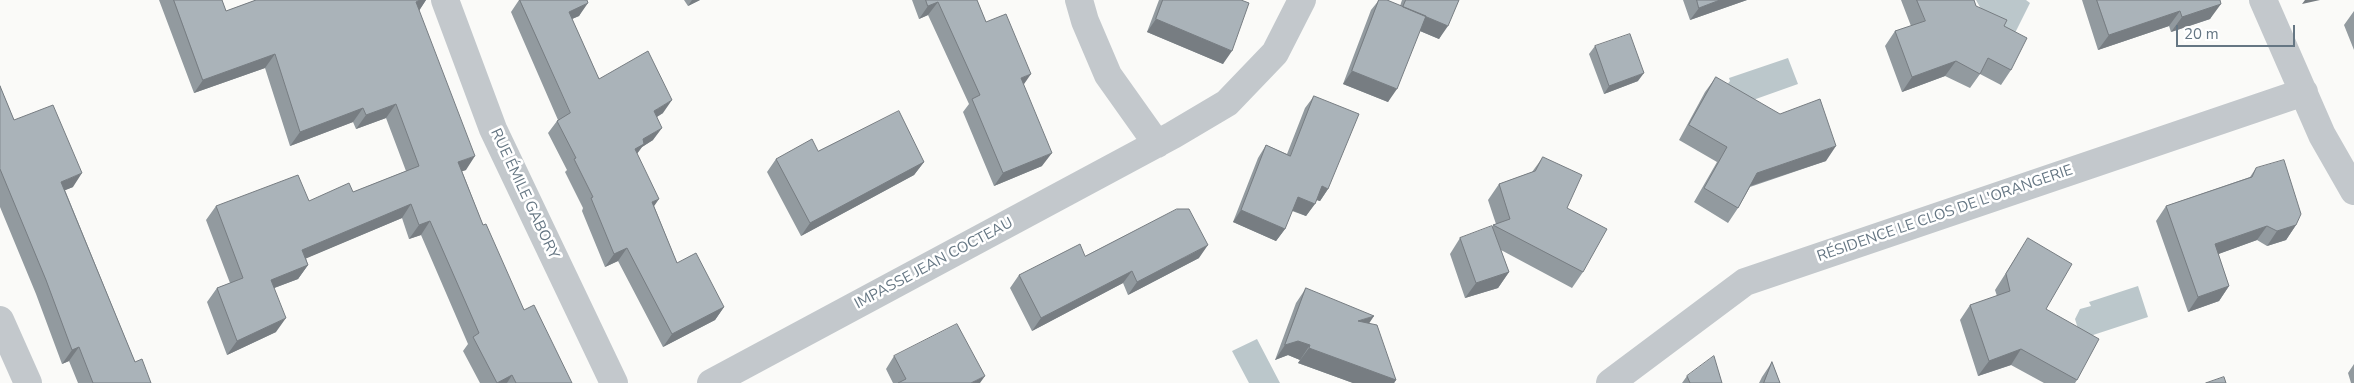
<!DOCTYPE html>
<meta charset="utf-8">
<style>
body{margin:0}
#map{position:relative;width:2354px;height:383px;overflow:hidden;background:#fafaf8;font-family:"Nunito Sans",sans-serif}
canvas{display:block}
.scale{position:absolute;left:2176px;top:25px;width:119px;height:22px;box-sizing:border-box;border:2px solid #657683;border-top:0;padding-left:6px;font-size:15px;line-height:18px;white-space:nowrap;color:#657683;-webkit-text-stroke:4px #fff;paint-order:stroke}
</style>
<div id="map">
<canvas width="2354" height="383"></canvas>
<div class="scale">20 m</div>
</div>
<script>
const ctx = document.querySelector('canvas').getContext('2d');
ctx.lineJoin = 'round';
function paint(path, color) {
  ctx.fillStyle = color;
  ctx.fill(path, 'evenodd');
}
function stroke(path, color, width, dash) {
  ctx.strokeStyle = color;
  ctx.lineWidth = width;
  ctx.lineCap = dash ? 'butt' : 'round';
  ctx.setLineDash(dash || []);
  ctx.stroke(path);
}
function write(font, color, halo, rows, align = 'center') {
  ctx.font = font + ' "Nunito Sans",sans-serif';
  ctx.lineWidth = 5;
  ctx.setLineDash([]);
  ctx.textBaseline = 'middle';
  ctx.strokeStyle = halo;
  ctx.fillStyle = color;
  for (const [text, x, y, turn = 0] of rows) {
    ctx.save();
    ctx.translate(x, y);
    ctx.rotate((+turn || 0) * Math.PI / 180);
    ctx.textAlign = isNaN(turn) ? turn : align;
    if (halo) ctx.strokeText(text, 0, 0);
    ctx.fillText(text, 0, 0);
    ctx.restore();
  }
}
paint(new Path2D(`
 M1976,0H2026L2030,3L2013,37L1981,9Z
 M1788,58L1798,84L1739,105L1726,86L1730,81L1729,78Z
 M2138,286L2148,317L2087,337L2079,332L2075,319L2080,309L2091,306L2089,302Z
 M1257,339L1280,383H1249L1232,351Z`), '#bbc7cb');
stroke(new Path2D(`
 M445,0L493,129L614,383
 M1079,0L1085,21L1108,75L1157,144
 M2263,0L2322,135L2354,191
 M0,320L28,383
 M711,383L1173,135L1227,103L1275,53L1302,0
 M1610,383L1745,282L2304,92`), '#c3c8cc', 28);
paint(new Path2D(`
 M159,0H222L226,11L256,0H426L419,10L466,170L462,171L483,225L524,310L572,383H480L463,351L468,344L421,235L409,239L402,218L306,258L308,265L298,279L274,288L276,332L227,355L207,302L217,288L230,283L206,220L216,206L309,201L353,192L406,171L386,118L356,129L353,122L290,146L265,68L194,93Z
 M519,0H587L579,16L572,19L599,79L663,113L657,117L653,140L642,147L637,154L654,206L677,263L724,307L715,320L663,347L618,261L605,267L582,211L583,208L565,172L567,170L548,133L557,121L558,120L511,12Z
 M684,0H700L688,6Z
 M912,0H977L986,22L1023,85L1042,166L994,186L963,112L969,104L928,15L919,19Z
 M1159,0H1241L1223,64L1147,32Z
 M1379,0H1387L1400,6L1402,0H1459L1439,39L1420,31L1388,102L1343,84L1371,10Z
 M1683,0H1747L1690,20Z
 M1901,0H1974L1976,6L2004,26L2011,70L2001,85L1980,74L1970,88L1945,76L1902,92L1885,46L1895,31L1911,26Z
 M2082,0H2220L2210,19L2171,32L2169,26L2098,50Z
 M2354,11V50L2344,25Z
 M1595,46L1638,81L1604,94L1589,54Z
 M1716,77L1826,161L1750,187L1738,208L1728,223L1694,202L1717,162L1679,140L1705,92Z
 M0,86L14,120L73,187L65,190L135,362L151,383H78L69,361L62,364L36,294L0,207Z
 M1314,96L1328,189L1320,201L1317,200L1306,216L1292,211L1285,229L1276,241L1233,222L1258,158L1266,145L1287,154L1305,108Z
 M818,151L924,162L914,175L801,236L767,172L776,159Z
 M1543,157L1567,208L1583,272L1572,288L1501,250L1509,272L1498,288L1465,298L1450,254L1460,238L1492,227L1493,225L1496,224L1488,200L1499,184L1532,172Z
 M2256,168L2296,225L2286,240L2267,246L2257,240L2218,254L2229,286L2219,301L2188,312L2156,221L2166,206L2250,177Z
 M2028,238L2046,309L2077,380L2075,383H2044L2011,365L1978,376L1960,320L1970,305L1997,296L1995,290L2018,254Z
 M1085,256L1199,258L1128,295L1123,283L1032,331L1010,288L1019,275Z
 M1306,288L1369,323L1396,380L1394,383H1353L1298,363L1300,360L1288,355L1275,360L1296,303Z
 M894,356L980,383H893L886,369Z
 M1772,362L1780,383H1759L1762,377Z
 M2354,364V383H2351L2348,373Z
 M1687,376L1722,383H1682Z`), '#929a9f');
paint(new Path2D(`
 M420,0H426L419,11L416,2Z
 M692,0H700L688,6Z
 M1720,0H1747L1690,20L1699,8Z
 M2305,0H2320L2302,4Z
 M938,2L928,15L919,19L928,6Z
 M588,3L579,16L560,24L569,12Z
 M2221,4L2210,19L2171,32L2182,17Z
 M1403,7L1448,26L1439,39L1394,20Z
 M2180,11L2169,26L2098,50L2109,35Z
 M1156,19L1232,51L1223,64L1147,32Z
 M275,54L265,68L194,93L203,80Z
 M1956,61L1945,76L1902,92L1912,77Z
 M1352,71L1397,89L1388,102L1343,84Z
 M1644,73L1638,81L1604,94L1609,86Z
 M1031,74L1022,87L1021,78Z
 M672,100L663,113L645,124L654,111Z
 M396,104L386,118L356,129L366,115Z
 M363,108L353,122L290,146L300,132Z
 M662,128L653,140L642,147L635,156V149L643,139Z
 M1836,146L1826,161L1747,187L1757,173Z
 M1052,153L1042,166L994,186L1003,173Z
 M475,156L466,170L448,176L458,162Z
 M924,162L914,175L801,236L810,223Z
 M82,173L73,187L51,196L61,182Z
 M1322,186L1328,189L1320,201L1313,199Z
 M1298,197L1315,204L1306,216L1289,209Z
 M659,199L650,212L652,202Z
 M411,204L402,218L293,264L302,250Z
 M1241,210L1285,229L1276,241L1233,222Z
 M430,221L421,235L409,239L419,225Z
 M2296,225L2286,240L2267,246L2277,231Z
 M2267,226L2257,240L2205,259L2215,244Z
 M1208,245L1199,258L1128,295L1137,282Z
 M627,248L618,261L605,267L614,254Z
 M308,265L298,279L261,293L271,280Z
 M1132,271L1123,283L1032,331L1041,318Z
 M1509,272L1498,288L1465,298L1476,283Z
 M2229,286L2219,301L2188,312L2198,297Z
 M724,307L715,320L663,347L672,334Z
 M1374,316L1364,331L1358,321Z
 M286,318L276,332L227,355L237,341Z
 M1298,341L1310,345L1300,360L1288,355L1275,360L1285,345Z
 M79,347L69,361L62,364L72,350Z
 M1309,348L1396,380L1394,383H1353L1298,363Z
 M2021,349L2011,365L1978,376L1989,361Z
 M512,375L507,383H497Z
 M985,376L980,383H971Z`), '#777d82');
const building = new Path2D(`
 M174,0H222L226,11L256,0H420L416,2L475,156L458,162L483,225L486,224L524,310L534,305L572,383H516L512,375L497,383L473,337L479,333L430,221L419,225L411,204L302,250L308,265L271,280L286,318L237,341L217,288L243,278L216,206L298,175L309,201L349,183L353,192L419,166L396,104L366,115L363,108L300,132L275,54L203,80Z
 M520,0H587L588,3L569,12L599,79L648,51L672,100L654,111L662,128L643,139L644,144L635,149L659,199L652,202L677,263L696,253L724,307L672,334L627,248L614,254L591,198L593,197L574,159L576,158L557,121L570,113Z
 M926,0H977L986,22L1006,14L1031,74L1021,78L1052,153L1003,173L972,99L980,95L938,2L928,6Z
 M1163,0H1241L1249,3L1232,51L1156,19Z
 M1379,0H1387L1426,16L1397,89L1352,71Z
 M1406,0H1459L1448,26L1403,7Z
 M1697,0H1720L1699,8Z
 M1917,0H1974L1976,6L2007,20L2004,26L2027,38L2011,70L1988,58L1980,74L1956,61L1912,77L1895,31L1925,21Z
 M2097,0H2220L2221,4L2182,17L2180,11L2109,35Z
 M1630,34L1644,73L1609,86L1595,46Z
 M1716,77L1780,114L1820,99L1836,146L1757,173L1738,208L1704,188L1727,147L1689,125Z
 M0,86L14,120L53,105L82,173L61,182L135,362L142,359L151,383H93L79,347L72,350L46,280L0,169Z
 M1314,96L1359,114L1328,189L1322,186L1315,204L1298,197L1285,229L1241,210L1266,145L1290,156Z
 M899,111L924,162L810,223L776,159L812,139L818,151Z
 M1543,157L1582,175L1567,208L1607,229L1583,272L1493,225L1510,219L1499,184L1535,171Z
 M2284,160L2301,214L2296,225L2277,231L2267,226L2215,244L2229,286L2198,297L2166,206L2252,177L2256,168Z
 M1177,209H1189L1208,245L1137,282L1132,271L1041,318L1019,275L1080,244L1085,256Z
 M1492,226L1509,272L1476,283L1460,238Z
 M2028,238L2072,264L2046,309L2099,339L2077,380L2021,349L1989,361L1970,305L2010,291L2006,274Z
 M1306,288L1374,316L1358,321L1377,325L1396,380L1309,348L1310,345L1298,341L1285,345Z
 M957,324L985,376L971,383H898L906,379L894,356Z
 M1714,356L1722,383H1690L1687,376Z
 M1772,362L1780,383H1764Z
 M2224,377L2226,383H2206Z`);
paint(building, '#aab3b9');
stroke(building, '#777d82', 1);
write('15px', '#657683', '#fff', [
 ["RUE ÉMILE GABORY",524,194,65],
 ["RÉSIDENCE LE CLOS DE L'ORANGERIE",1945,214,-19],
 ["IMPASSE JEAN COCTEAU",934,264,-28]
]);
</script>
